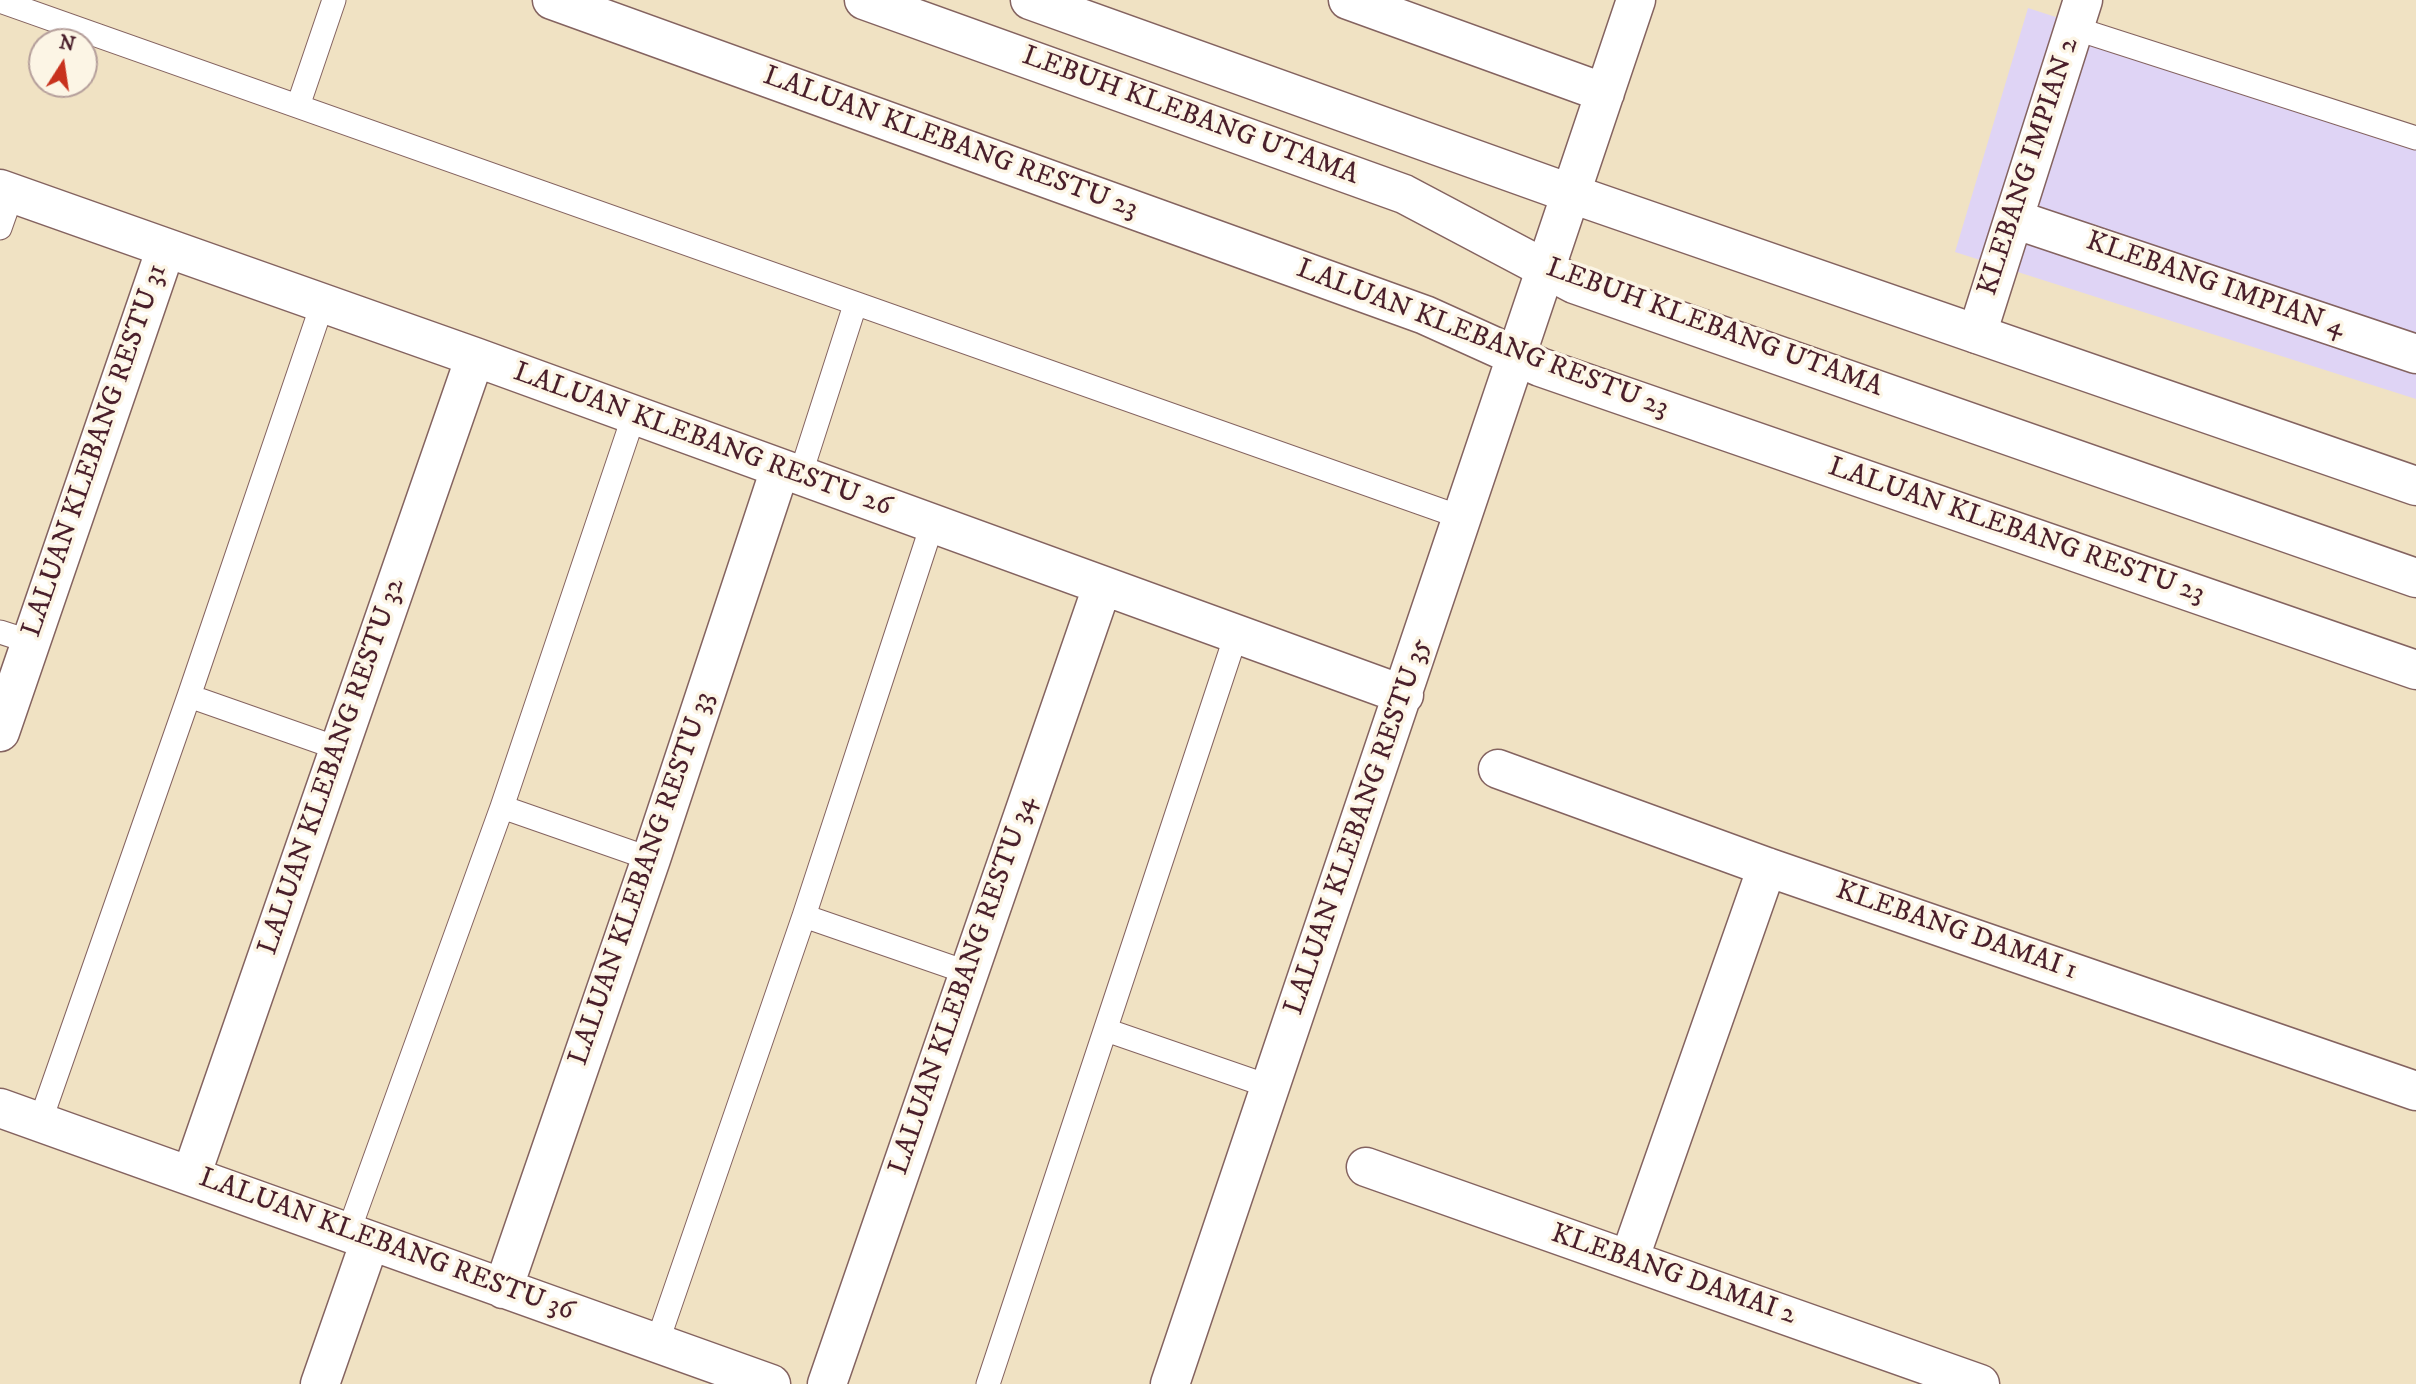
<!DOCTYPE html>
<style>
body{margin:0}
#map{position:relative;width:2416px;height:1384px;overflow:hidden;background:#f0e2c3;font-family:"IM FELL DW Pica",serif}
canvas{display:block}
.north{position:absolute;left:28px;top:28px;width:70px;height:70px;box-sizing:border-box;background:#fcf5e5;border:2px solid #b59f9b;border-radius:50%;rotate:12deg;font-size:19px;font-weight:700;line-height:28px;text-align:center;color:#4a1f2b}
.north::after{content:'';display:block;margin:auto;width:24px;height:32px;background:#c8321e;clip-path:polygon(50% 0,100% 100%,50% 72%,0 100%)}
</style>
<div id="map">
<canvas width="2416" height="1384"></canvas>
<div class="north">N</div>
</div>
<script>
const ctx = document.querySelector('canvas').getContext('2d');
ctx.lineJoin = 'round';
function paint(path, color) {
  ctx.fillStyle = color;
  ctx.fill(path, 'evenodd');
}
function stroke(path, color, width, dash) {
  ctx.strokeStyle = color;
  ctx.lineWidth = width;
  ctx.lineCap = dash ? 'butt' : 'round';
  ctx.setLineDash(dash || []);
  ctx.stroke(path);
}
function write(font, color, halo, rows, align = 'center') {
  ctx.font = font + ' "IM FELL DW Pica",serif';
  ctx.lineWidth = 7;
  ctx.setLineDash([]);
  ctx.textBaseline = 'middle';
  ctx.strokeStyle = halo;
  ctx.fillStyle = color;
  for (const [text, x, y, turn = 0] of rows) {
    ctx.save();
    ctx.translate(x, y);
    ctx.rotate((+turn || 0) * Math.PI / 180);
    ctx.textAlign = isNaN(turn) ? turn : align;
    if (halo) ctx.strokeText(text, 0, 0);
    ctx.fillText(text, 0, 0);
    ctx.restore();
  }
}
paint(new Path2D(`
 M2028,8L2416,134V399L1955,252Z`), '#dfd4f5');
const service = new Path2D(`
 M0,1L1463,518
 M2074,28L2416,138
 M298,106L334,0
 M0,228L12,194
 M800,476L855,305
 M0,632L31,642
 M189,696L340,749
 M502,807L651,859
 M804,916L969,973
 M1106,1030L1271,1087
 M40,1122L189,696L323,302
 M348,1233L502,807L634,415
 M657,1343L804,916L932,525
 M988,1384L1236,635`);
const minor = new Path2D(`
 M552,0L1425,315L1540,367L2416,670
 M1348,0L1605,93
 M0,189L475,357L1404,695
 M2014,219L2416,354
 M1977,334L2083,0
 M0,732L166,248
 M1498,769L1767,867L2416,1091
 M0,1108L771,1384
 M1366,1167L1980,1384
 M191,1176L475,357
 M1629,1260L1767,867
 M503,1289L651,859L780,469
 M320,1384L370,1241
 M827,1384L1102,587
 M1170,1384L1636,0`);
const tertiary = new Path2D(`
 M864,0L1404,194L1574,284L2416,578
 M1030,0L1572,194L2416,486`);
stroke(service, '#846360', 25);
stroke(minor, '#846360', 41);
stroke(tertiary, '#846360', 41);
stroke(service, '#fff', 23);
stroke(minor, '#fff', 38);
stroke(tertiary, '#fff', 38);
write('28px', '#4a1f2b', '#fcf5e5', [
 ["LEBUH KLEBANG UTAMA",1190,117,20],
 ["LALUAN KLEBANG RESTU 23",950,144,20],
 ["KLEBANG IMPIAN 2",2030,167,-72],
 ["KLEBANG IMPIAN 4",2215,286,19],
 ["LEBUH KLEBANG UTAMA",1714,329,20],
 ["LALUAN KLEBANG RESTU 23",1482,340,21],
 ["LALUAN KLEBANG RESTU 26",702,441,20],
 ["LALUAN KLEBANG RESTU 31",96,451,-71],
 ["LALUAN KLEBANG RESTU 23",2016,532,19],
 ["LALUAN KLEBANG RESTU 32",333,767,-71],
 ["LALUAN KLEBANG RESTU 35",1359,827,-71],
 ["LALUAN KLEBANG RESTU 33",643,879,-71],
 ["KLEBANG DAMAI 1",1956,932,19],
 ["LALUAN KLEBANG RESTU 34",964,986,-71],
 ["LALUAN KLEBANG RESTU 36",386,1246,20],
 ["KLEBANG DAMAI 2",1673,1276,19]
]);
</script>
